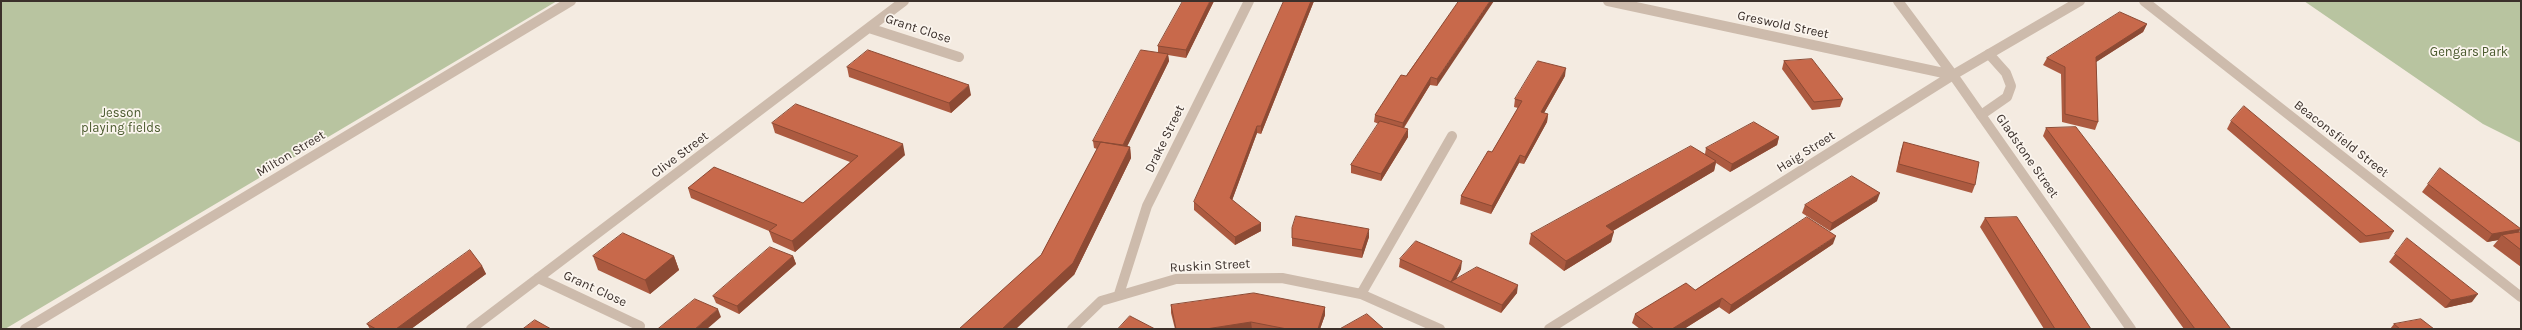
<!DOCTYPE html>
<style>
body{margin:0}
#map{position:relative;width:2522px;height:330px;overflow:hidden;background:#f4ebe1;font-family:Karla,sans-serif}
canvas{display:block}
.frame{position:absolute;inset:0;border:2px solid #3b302b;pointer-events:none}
</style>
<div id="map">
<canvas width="2522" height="330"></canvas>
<div class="frame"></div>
</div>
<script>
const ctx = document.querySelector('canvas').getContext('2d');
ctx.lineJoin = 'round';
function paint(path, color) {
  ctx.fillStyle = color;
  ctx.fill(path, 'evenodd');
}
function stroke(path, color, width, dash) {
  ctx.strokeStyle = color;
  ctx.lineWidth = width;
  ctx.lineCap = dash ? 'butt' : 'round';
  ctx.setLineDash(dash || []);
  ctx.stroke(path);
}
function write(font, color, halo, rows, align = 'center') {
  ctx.font = font + ' Karla,sans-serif';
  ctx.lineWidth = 3.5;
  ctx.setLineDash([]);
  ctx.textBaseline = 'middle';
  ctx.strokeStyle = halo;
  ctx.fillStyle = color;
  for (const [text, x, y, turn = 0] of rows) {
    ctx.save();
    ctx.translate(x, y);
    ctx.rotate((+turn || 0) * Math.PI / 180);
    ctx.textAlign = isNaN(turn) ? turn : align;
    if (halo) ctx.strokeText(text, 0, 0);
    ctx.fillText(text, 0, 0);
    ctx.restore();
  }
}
paint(new Path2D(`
 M1,1H557L5,329H1Z
 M2304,1H2521V143L2483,124Z`), '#b8c4a0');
stroke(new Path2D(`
 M1981,115L2007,97L2011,86L2006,73L1989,54`), '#cdbbac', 10);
stroke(new Path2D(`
 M1608,1L1953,75
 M1898,1L1953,75L2131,329
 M2144,1L2521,297
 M869,28L959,57
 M538,278L640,326
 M1119,294L1147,206L1249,1
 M1361,294L1452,136
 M25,329L571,1
 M471,329L904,1
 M1072,329L1101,301L1176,279L1282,278L1361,294L1440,329
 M1549,329L1953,75L2080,1`), '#cdbbac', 10);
paint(new Path2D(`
 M1214,1L1186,58L1168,55L1169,61L1127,146L1130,147L1131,158L1074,275L1041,255L1097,149L1094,148L1093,141L1158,52V46Z
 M1284,1H1314L1261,134L1257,133L1232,200L1261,231L1235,245L1194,210V202Z
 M1459,1L1437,86L1430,85L1404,128L1408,137L1381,181L1351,173V165L1379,124L1374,122L1375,115L1406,76Z
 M2147,24L2143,32L2096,62L2098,122L2095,130L2062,122L2061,74L2043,65L2047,58Z
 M1784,61L1843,99L1840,107L1812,110L1782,69Z
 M847,67L971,95L951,113L849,77Z
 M1565,76L1544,113L1548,114L1547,122L1524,164L1519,163L1491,214L1460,204L1461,196L1492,152L1518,108L1514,107L1515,99Z
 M2231,121L2394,231L2389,239L2360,243L2227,129Z
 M772,123L905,155L795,252L773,242L769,231L691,198L688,188L803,203L850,162L775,133Z
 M2046,128L2231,329H2184L2043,136Z
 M1779,137L1777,145L1730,172L1716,163L1714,171L1613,231L1611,242L1564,271L1529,244L1531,234L1705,154L1706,148Z
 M1904,142L1975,185L1972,193L1896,172L1901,150Z
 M2428,184L2518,232H2521V267L2493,246L2498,240L2487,242L2422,192Z
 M1877,201L1830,231L1802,213L1805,205Z
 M1985,218L2091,329H2044L1980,227Z
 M1292,228L1369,237L1362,258L1292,246Z
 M1833,244L1729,314L1719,307L1684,329H1640L1632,323L1635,314L1695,290Z
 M2395,254L2472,302L2445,308L2389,262Z
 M593,256H674L679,270L650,294L598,270Z
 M793,256L796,264L739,314L716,303L713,296Z
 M1400,259L1461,269L1455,280L1517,293L1501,313L1450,290V289V290L1399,267Z
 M482,266L486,274L411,329H370L367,324Z
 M1171,305L1325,307V315L1320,329H1175L1171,313Z
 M2394,324L2434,329H2390Z`), '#ac5a40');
paint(new Path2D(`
 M1210,1H1214L1186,58V50Z
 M1311,1H1314L1261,134V126Z
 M1490,1H1494L1437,86V79Z
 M2147,24L2143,32L2093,64L2096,57Z
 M1168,54L1169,61L1124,153L1123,145Z
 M1566,68L1565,76L1540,120L1541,112Z
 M1431,77L1430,85L1402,130L1403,123Z
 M969,85L971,95L951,113L949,103Z
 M1548,114L1547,122L1524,164L1525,157Z
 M1257,126V133L1230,206V198Z
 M1408,129V137L1381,181V174Z
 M1779,137L1777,145L1730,172L1732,164Z
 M903,144L905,155L795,252L792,241Z
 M1130,147L1131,158L1074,275L1016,329H1002Z
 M1520,155L1519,163L1491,214L1492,206Z
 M1716,161L1714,171L1604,236L1606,226Z
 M1880,193L1877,201L1830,231L1832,223Z
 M1261,223V231L1235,245V237Z
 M1369,229V237L1362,258V250Z
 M2521,229L2515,237L2502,235L2498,240L2487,242L2492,234Z
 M1614,232L1611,242L1564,271L1566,261Z
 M1836,236L1833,244L1729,314L1731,305Z
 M674,256L679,270L650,294L645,280Z
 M793,256L796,264L739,314L737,306Z
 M1462,261L1461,269L1454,283L1451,282L1450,290L1451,282Z
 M482,266L486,274L411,329H396Z
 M1518,285L1517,293L1501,313L1502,305Z
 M2478,294L2472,302L2445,308L2451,300Z
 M1722,298L1719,307L1684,329H1672Z
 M1325,307V315L1320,329H1318Z
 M718,309L721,317L707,329H695Z
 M1251,322L1252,329H1206Z`), '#8c4a34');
const building = new Path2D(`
 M1183,1H1210L1186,50L1158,46Z
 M1284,1H1311L1261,126H1257L1230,198L1261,223L1235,237L1194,202Z
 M1459,1H1490L1437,79L1431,77L1403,123L1375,115L1401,75L1406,76Z
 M2120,12L2147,24L2096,57L2098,122L2065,114V67L2047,58Z
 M868,50L969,85L949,103L847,67Z
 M1141,50L1168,54L1123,145L1093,141Z
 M1812,59L1843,99L1814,102L1784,61Z
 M1538,61L1566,68L1541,112L1548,114L1525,157L1520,155L1492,206L1461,196L1488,151L1492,152L1522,101L1515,99Z
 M796,104L903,144L792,241L769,231L777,225L688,188L714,167L803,203L858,156L772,123Z
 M2244,106L2394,231L2366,236L2231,121Z
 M1380,121L1408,129L1381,174L1351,165Z
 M1754,122L1779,137L1732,164L1706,148Z
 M2076,127L2231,329H2195L2046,128Z
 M1101,142L1130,147L1073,263L1002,329H959L1041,255Z
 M1904,142L1979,162L1975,185L1899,164Z
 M1691,146L1716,161L1606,226L1614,232L1566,261L1531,234Z
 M2440,168L2521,229L2492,234L2428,184Z
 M1852,176L1880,193L1832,223L1805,205Z
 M1296,216L1369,229L1362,250L1292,238V228Z
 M1807,217L1836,236L1731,305L1722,298L1672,329H1654L1635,314L1686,283L1695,290Z
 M2017,217L2091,329H2055L1985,218Z
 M2521,232V250L2502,235Z
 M623,233L674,256L645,280L593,256Z
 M2407,238L2478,294L2451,300L2395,254Z
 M1416,241L1462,261L1451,282L1400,259Z
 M770,247L793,256L737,306L713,296Z
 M470,250L482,266L396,329H376L367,324Z
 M1477,267L1518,285L1502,305L1451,282Z
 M1254,293L1325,307L1318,329H1287L1251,322L1206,329H1176L1171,305Z
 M695,299L718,309L695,329H658Z
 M1367,314L1384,329H1340Z
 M1130,316L1155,329H1118Z
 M2421,319L2434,329H2400L2394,324Z
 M535,320L551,329H523Z`);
paint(building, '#c8694b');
stroke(building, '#8c4a34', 1);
write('13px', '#3b302b', '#fbf5ee', [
 ["Greswold Street",1783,25,12],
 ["Grant Close",918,29,18],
 ["Drake Street",1165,139,-64],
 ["Beaconsfield Street",2341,139,38],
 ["Haig Street",1806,152,-32],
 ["Milton Street",291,154,-31],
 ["Clive Street",680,155,-37],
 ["Gladstone Street",2027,156,55],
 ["Ruskin Street",1210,266,-3],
 ["Grant Close",595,289,25]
]);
write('13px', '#4a5a2e', '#fbf5ee', [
 ["Gengars Park",2469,52],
 ["Jesson",121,113],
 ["playing fields",121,128]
]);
</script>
